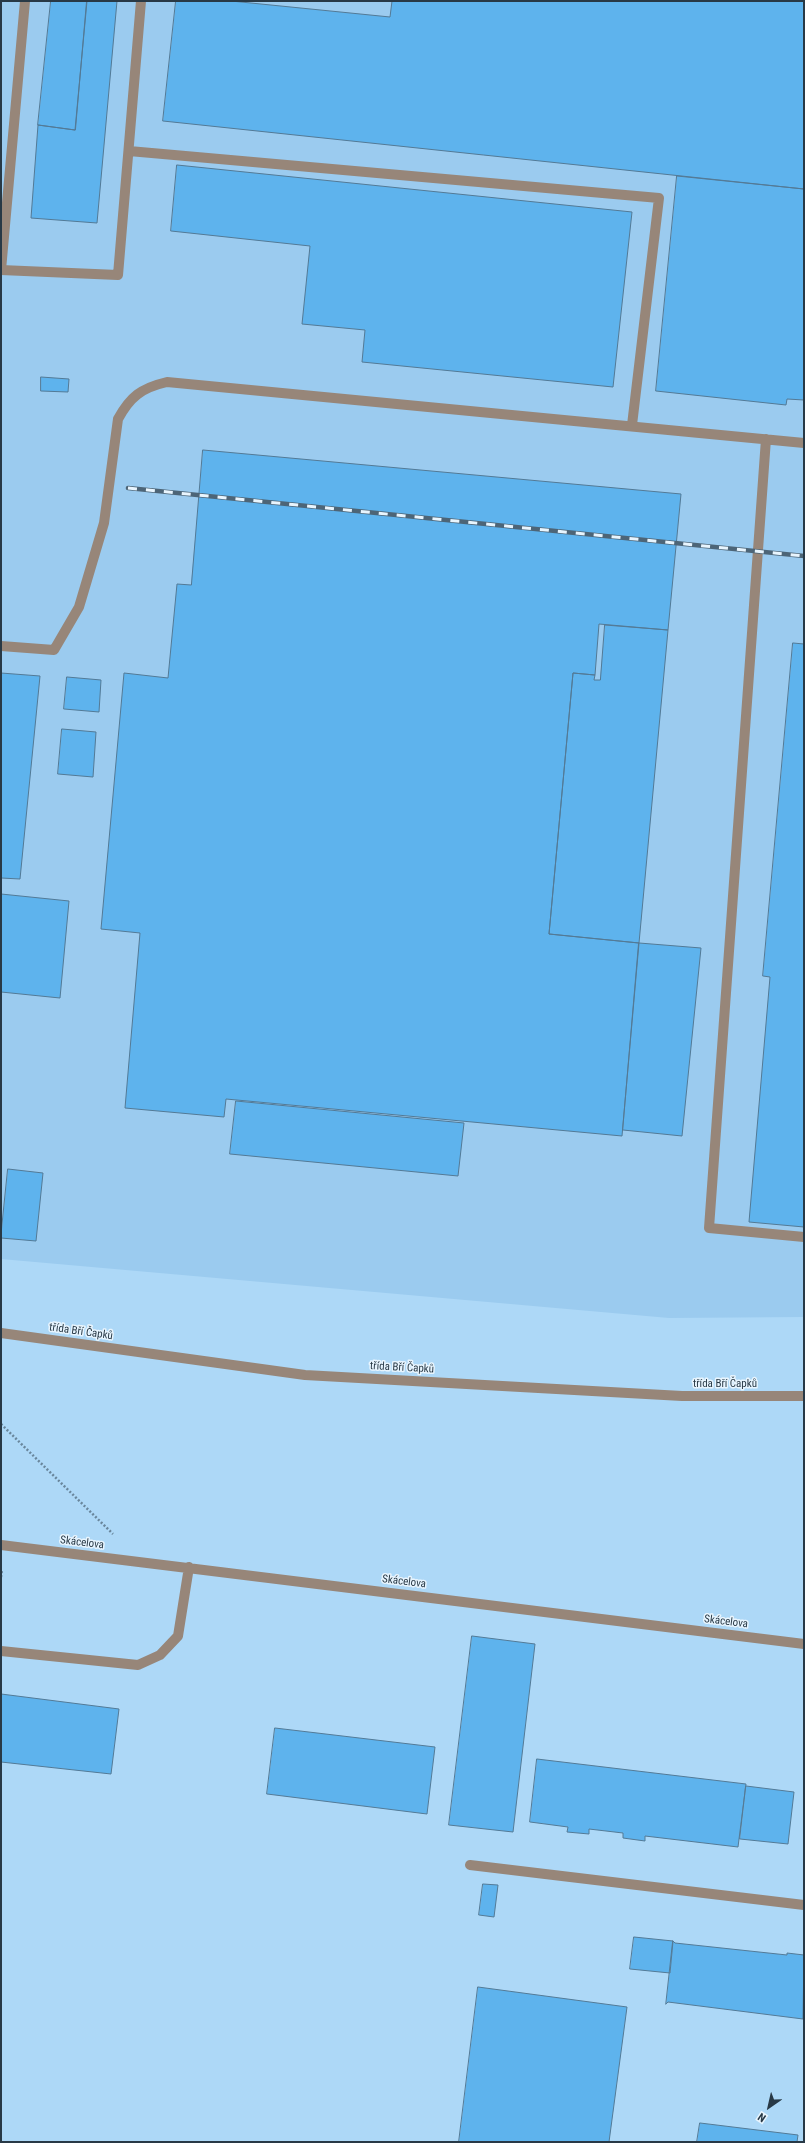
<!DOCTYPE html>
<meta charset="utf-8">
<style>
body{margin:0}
#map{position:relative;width:805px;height:2143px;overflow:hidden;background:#add8f7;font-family:"Roboto Condensed",sans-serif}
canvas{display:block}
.frame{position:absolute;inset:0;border:2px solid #283946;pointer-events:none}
.north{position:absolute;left:749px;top:2087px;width:40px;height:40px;-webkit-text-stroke:3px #e8f5fe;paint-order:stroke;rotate:214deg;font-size:11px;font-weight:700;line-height:16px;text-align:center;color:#283946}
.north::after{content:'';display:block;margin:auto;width:14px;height:18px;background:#283946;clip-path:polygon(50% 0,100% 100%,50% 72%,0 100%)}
</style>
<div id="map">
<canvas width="805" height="2143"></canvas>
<div class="frame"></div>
<div class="north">N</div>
</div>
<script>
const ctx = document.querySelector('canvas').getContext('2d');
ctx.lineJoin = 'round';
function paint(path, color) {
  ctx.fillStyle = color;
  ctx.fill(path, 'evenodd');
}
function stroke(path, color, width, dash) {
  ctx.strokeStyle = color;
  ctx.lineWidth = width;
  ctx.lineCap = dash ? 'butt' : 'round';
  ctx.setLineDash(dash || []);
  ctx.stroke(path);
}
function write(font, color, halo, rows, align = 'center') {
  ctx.font = font + ' "Roboto Condensed",sans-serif';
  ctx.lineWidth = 3;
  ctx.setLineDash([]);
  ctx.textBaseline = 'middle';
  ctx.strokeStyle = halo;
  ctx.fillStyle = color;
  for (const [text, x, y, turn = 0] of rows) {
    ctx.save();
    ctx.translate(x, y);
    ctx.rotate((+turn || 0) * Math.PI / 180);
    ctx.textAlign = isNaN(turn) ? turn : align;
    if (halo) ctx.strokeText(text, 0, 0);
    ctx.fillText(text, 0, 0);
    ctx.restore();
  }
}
paint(new Path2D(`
 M1,1H804V1317L669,1318L1,1259Z`), '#9bcbef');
const building = new Path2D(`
 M51,1H87L75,130L38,125Z
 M87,1H117L97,223L31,218L38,125L75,130Z
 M176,1H231L390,17L392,1H804V189L163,121Z
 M177,165L632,212L613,387L362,362L365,330L302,324L310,246L171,231Z
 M677,176L804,189V400L787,399L786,405L656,391Z
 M41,377L69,379L68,392L41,391Z
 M203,450L681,494L668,630L599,624L595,675L573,673L549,934L639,943L622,1136L226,1099L224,1117L125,1108L140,933L101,929L124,673L168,678L177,584L191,585Z
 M605,625L668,630L639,943L549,934L573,673L595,675L594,680H600Z
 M793,643L804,644V1227L749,1222L770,977L763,976Z
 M1,673L40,676L20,879L1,878Z
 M67,677L101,680L99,712L64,709Z
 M62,729L96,732L93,777L58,774Z
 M1,894L69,901L60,998L1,992Z
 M639,943L701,948L682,1136L623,1130Z
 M236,1101L464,1123L458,1176L230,1154Z
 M8,1169L43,1173L36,1241L1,1238Z
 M472,1636L535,1644L513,1832L449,1825Z
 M1,1694L119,1709L111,1774L1,1762Z
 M275,1728L435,1747L427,1814L267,1794Z
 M537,1759L746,1784L738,1847L645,1836V1841L623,1838V1833L589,1829V1834L567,1832L568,1827L530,1822Z
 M746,1786L794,1792L788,1844L740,1839Z
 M483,1884L498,1885L494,1917L479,1915Z
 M634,1937L673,1941L670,1973L630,1969Z
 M673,1941L675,1943L787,1955V1953L804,1955L803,2019L668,2002L666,2004Z
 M478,1987L627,2007L609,2142H459Z
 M700,2123L798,2135L797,2142H697Z`);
paint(building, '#5eb3ed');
stroke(building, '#537a96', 1);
stroke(new Path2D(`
 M1,1424L113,1534
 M1,1577L2,1570`), '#69869c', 2.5, [2, 2]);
stroke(new Path2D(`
 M129,151L659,198L632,425
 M1,270L118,275L141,1
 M1,270L25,1
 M766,439L709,1228L804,1237
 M1,646L54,650L79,607L104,523L118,419C130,397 141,388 167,382L804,443
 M1,1333L305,1375L682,1396H804
 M1,1545L804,1644
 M1,1651L138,1665L160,1655L178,1636L189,1567
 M470,1865L804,1905`), '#978679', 10);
const rail = new Path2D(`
 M128,488L804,556`);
stroke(rail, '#4d6577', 4.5);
stroke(rail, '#e8f5fe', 3, [9]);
write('11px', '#283946', '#e8f5fe', [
 ["třída Bří Čapků",81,1332,8],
 ["třída Bří Čapků",402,1368,3],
 ["třída Bří Čapků",725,1384],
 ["Skácelova",82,1543,7],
 ["Skácelova",404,1582,7],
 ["Skácelova",726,1622,7]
]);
</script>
